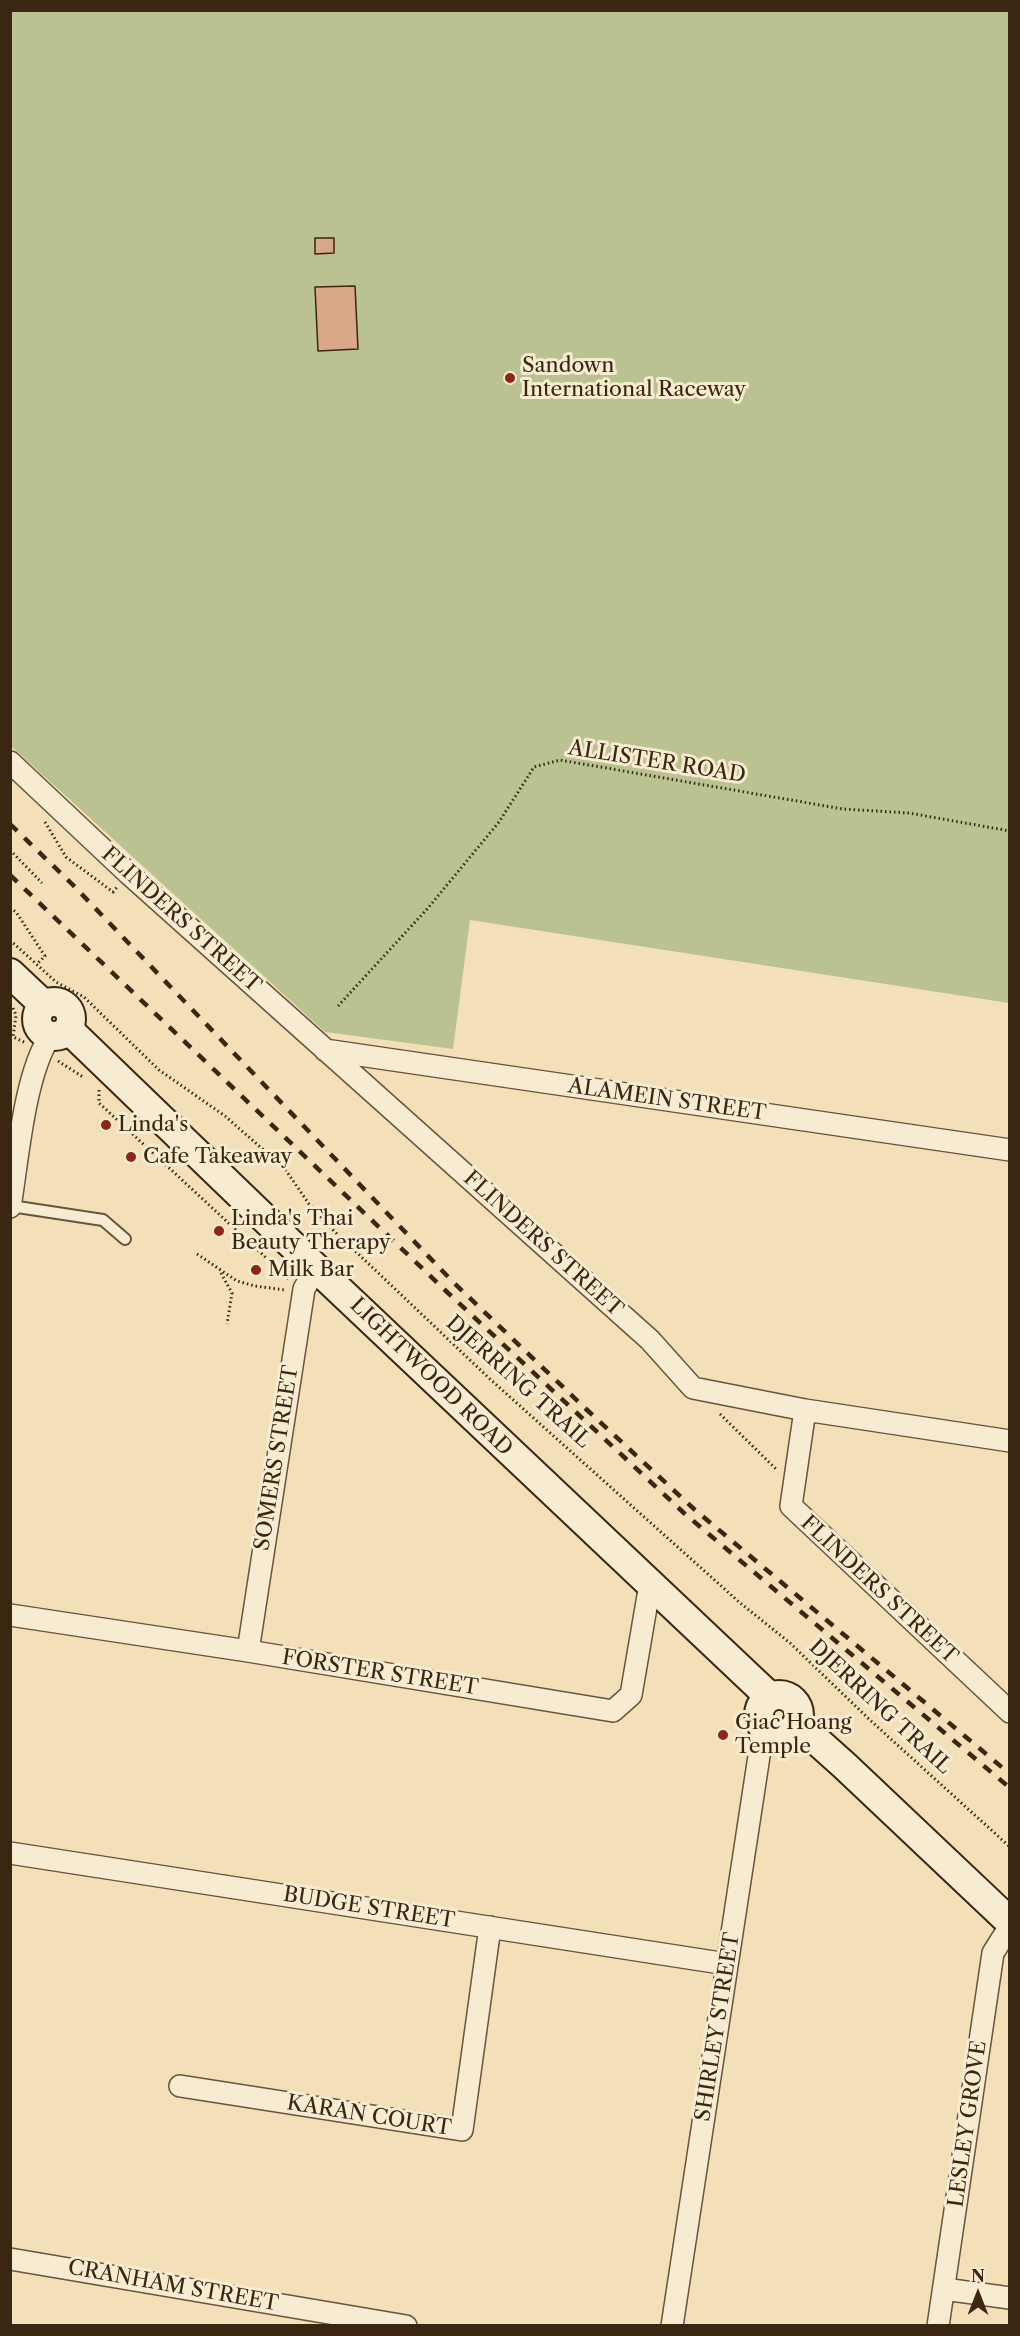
<!DOCTYPE html>
<style>
body{margin:0}
#map{position:relative;width:1020px;height:2336px;overflow:hidden;background:#f3e0b9;font-family:"Libre Caslon Text",serif}
canvas{display:block}
.frame{position:absolute;inset:0;border:12px solid #3b2612;pointer-events:none}
.north{position:absolute;left:948px;top:2264px;width:60px;height:60px;-webkit-text-stroke:4px #f7ebd2;paint-order:stroke;rotate:0deg;font-size:16px;font-weight:700;line-height:24px;text-align:center;color:#3b2612}
.north::after{content:'';display:block;margin:auto;width:21px;height:27px;background:#3b2612;clip-path:polygon(50% 0,100% 100%,50% 72%,0 100%)}
</style>
<div id="map">
<canvas width="1020" height="2336"></canvas>
<div class="frame"></div>
<div class="north">N</div>
</div>
<script>
const ctx = document.querySelector('canvas').getContext('2d');
ctx.lineJoin = 'round';
function paint(path, color) {
  ctx.fillStyle = color;
  ctx.fill(path, 'evenodd');
}
function stroke(path, color, width, dash) {
  ctx.strokeStyle = color;
  ctx.lineWidth = width;
  ctx.lineCap = dash ? 'butt' : 'round';
  ctx.setLineDash(dash || []);
  ctx.stroke(path);
}
function write(font, color, halo, rows, align = 'center') {
  ctx.font = font + ' "Libre Caslon Text",serif';
  ctx.lineWidth = 6;
  ctx.setLineDash([]);
  ctx.textBaseline = 'middle';
  ctx.strokeStyle = halo;
  ctx.fillStyle = color;
  for (const [text, x, y, turn = 0] of rows) {
    ctx.save();
    ctx.translate(x, y);
    ctx.rotate((+turn || 0) * Math.PI / 180);
    ctx.textAlign = isNaN(turn) ? turn : align;
    if (halo) ctx.strokeText(text, 0, 0);
    ctx.fillText(text, 0, 0);
    ctx.restore();
  }
}
paint(new Path2D(`
 M10,11H1009V1003L470,920L453,1049L325,1032L11,746Z`), '#b9c290');
const building = new Path2D(`
 M315,238H334V253L315,254Z
 M355,286L358,349L318,351L315,287Z`);
paint(building, '#dba789');
stroke(building, '#3b2612', 1.5);
const lane = new Path2D(`
 M11,1206L103,1220L125,1239`);
const street = new Path2D(`
 M10,762L129,874L650,1340L693,1388L805,1410L791,1506L1010,1712
 M325,1050L1010,1150
 M10,1207C18,1159 24,1076 50,1036
 M805,1410L1010,1441
 M10,1615L248,1651L613,1711L631,1695L650,1584
 M248,1651L304,1289L316,1268
 M10,1853L727,1964
 M180,2086L462,2130L490,1927
 M10,2259L406,2326
 M944,2289L1010,2298
 M672,2326L761,1743L765,1730
 M938,2326L993,1953L1010,1926`);
const secondary = new Path2D(`
 M10,973L44,1005
 M37 1019a17 17 0 1 1 34 0a17 17 0 1 1-34 0Z
 M68,1029L316,1268L770,1697
 M759 1715a20 20 0 1 1 40 0a20 20 0 1 1-40 0Z
 M797,1723L845,1766L1010,1922`);
stroke(lane, '#69543c', 14);
stroke(street, '#69543c', 24);
stroke(secondary, '#3b2612', 32);
stroke(new Path2D(`
 M45,822L66,857L113,892L117,887
 M10,850L42,883
 M10,908L16,912L45,956L37,964
 M10,940L56,982L84,997L159,1070L225,1116L285,1169L309,1204L333,1230L491,1380L739,1602L790,1643L871,1721L1010,1847
 M338,1006L428,908L499,822L534,767L560,760L843,809L909,813L1010,831
 M13,1008L16,1015L13,1037L26,1043
 M58,1061L83,1077
 M99,1090V1103L289,1279
 M197,1254L237,1281L255,1286L285,1290
 M221,1273L232,1293L227,1324
 M720,1414L777,1470
 M778,1750L795,1752`), '#3b2612', 3, [1.5, 3]);
stroke(lane, '#f7ebd2', 10);
stroke(street, '#f7ebd2', 21);
stroke(secondary, '#f7ebd2', 28);
stroke(new Path2D(`
 M10,824L73,885L453,1282L586,1409L694,1509L1010,1774
 M10,875L446,1291L685,1514L1010,1788`), '#3b2612', 4.5, [10, 10]);
for (const [x, y, r, color] of [
 [510,378,6,"#8f2418"],
 [106,1125,6,"#8f2418"],
 [131,1157,6,"#8f2418"],
 [219,1231,6,"#8f2418"],
 [256,1270,6,"#8f2418"],
 [723,1735,6,"#8f2418"]
]) {
  const dot = new Path2D();
  dot.arc(x, y, r, 0, 2 * Math.PI);
  ctx.fillStyle = color;
  ctx.fill(dot);
  stroke(dot, '#f7ebd2', 2);
}
write('21px', '#3b2612', '#f7ebd2', [
 ["Sandown",522,366],
 ["International Raceway",522,390],
 ["Linda's",118,1125],
 ["Cafe Takeaway",143,1157],
 ["Linda's Thai",231,1219],
 ["Beauty Therapy",231,1243],
 ["Milk Bar",268,1270],
 ["Giac Hoang",735,1723],
 ["Temple",735,1747]
], 'left');
write('21px', '#3b2612', '#f7ebd2', [
 ["ALLISTER ROAD",657,762,9],
 ["FLINDERS STREET",181,920,42],
 ["ALAMEIN STREET",667,1100,8],
 ["FLINDERS STREET",543,1244,42],
 ["LIGHTWOOD ROAD",431,1377,44],
 ["DJERRING TRAIL",518,1382,42],
 ["SOMERS STREET",277,1458,-81],
 ["FLINDERS STREET",879,1590,43],
 ["FORSTER STREET",380,1673,9],
 ["DJERRING TRAIL",880,1707,43],
 ["BUDGE STREET",369,1908,9],
 ["SHIRLEY STREET",718,2027,-81],
 ["KARAN COURT",369,2116,9],
 ["LESLEY GROVE",968,2124,-82],
 ["CRANHAM STREET",173,2286,10]
]);
</script>
